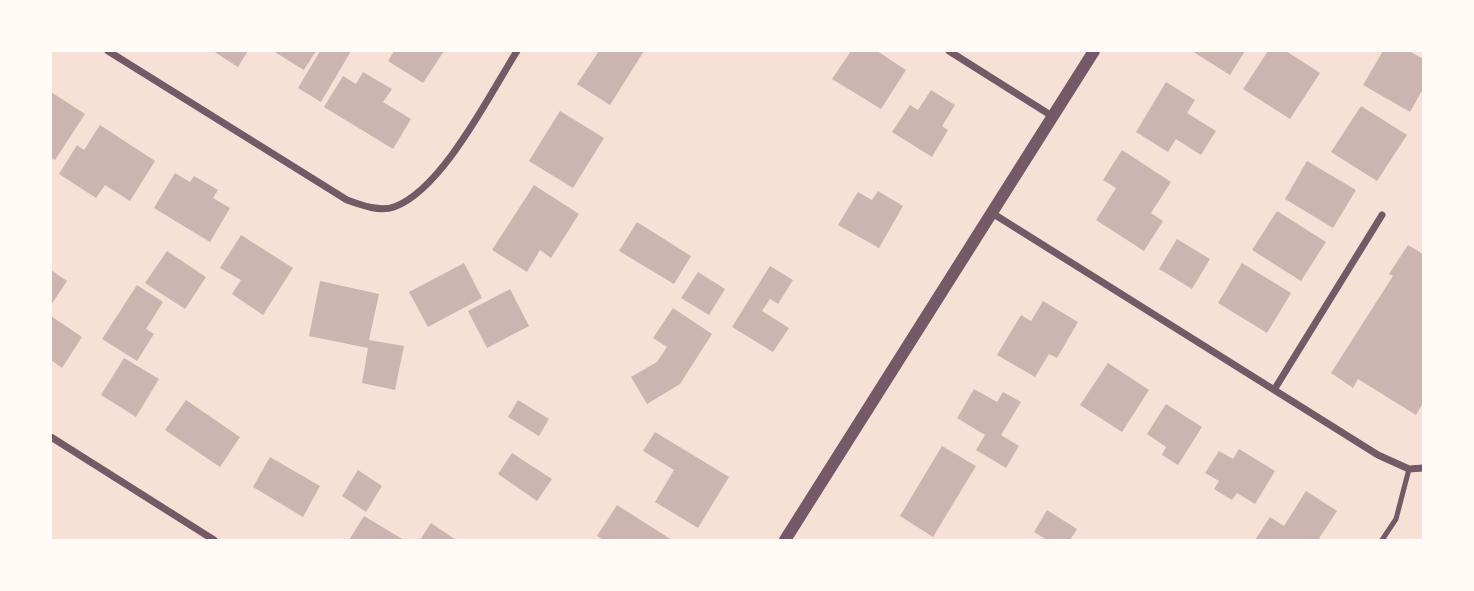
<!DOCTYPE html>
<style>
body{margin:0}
#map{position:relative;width:1474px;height:591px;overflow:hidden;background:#f7e1d7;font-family:"Space Grotesk",sans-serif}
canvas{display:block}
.frame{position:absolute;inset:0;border:52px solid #fffaf5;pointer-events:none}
</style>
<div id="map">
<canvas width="1474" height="591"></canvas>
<div class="frame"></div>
</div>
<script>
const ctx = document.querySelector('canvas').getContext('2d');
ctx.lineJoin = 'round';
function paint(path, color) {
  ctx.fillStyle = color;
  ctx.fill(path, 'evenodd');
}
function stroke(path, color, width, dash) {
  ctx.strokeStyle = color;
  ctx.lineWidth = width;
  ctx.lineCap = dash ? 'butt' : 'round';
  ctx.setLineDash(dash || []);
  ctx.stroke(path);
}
paint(new Path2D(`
 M213,51H248L238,67Z
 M273,51H316L304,70Z
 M320,51H351L321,102L298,88Z
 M394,51H444L423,83L388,61Z
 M599,51H644L610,105L577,84Z
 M851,51H877L906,70L881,109L832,79Z
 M1192,51H1245L1230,75Z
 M1268,51H1286L1320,73L1290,119L1243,89Z
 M1383,51H1409L1423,59V89L1410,112L1363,85Z
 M363,72L392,89L383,102L411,119L393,149L324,107L343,76L356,84Z
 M1166,82L1195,100L1187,113L1216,131L1201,155L1176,139L1168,152L1136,132Z
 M931,90L955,105L942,126L948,130L932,157L892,132L910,105L918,110Z
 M51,92L85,114L55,160L51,158Z
 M1361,106L1407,135L1377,181L1331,152Z
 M560,111L604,138L573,188L529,161Z
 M100,125L155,161L130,201L105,185L96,198L59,174L77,145L84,150Z
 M1122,150L1171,182L1151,213L1163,221L1144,251L1096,220L1116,188L1103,180Z
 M1307,161L1356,190L1333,228L1285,199Z
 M175,173L190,182L194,176L218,190L213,198L230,208L210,242L154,208Z
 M534,185L579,214L551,258L540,250L527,272L492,250Z
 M878,191L903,206L879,248L838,225L858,192L872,200Z
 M1277,211L1326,242L1301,281L1252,250Z
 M637,222L691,256L674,284L619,251Z
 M241,235L293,268L263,315L232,294L241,280L220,268Z
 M1177,239L1210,259L1192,289L1159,269Z
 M1408,245L1423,254V403L1416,415L1358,379L1353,388L1331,373L1393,276L1389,274Z
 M167,251L206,277L185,309L145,283Z
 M464,263L482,298L428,327L409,292Z
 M1242,263L1291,293L1267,333L1218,303Z
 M770,266L793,280L778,304L770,299L762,311L789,328L773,352L732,327Z
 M51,270L67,281L51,305Z
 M698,272L725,289L709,315L681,298Z
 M320,281L379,294L369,340L404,346L395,390L362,383L368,348L309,336Z
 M137,285L163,302L146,329L154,334L137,361L102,339Z
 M510,289L529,326L487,348L468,311Z
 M1043,301L1078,322L1057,358L1049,354L1035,377L997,355L1021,315L1031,321Z
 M673,308L712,334L680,384L647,404L631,377L657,362L667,347L653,338Z
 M51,316L82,337L62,368L51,360Z
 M124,358L159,379L136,417L101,395Z
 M1108,363L1149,390L1122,432L1080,405Z
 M974,389L997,402L1003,392L1021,402L1001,435L1019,446L1006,468L976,450L985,435L957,418Z
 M186,400L240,437L220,467L165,430Z
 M518,400L549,419L539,436L508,417Z
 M1166,404L1202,427L1178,465L1162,455L1166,447L1147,434Z
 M655,432L729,477L698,528L655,502L674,470L643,451Z
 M942,446L976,466L933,537L900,516Z
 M1239,449L1275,471L1255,504L1237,493L1232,500L1214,489L1219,481L1205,473L1219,451L1233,459Z
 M512,453L552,479L537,501L498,474Z
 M270,457L320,486L303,517L253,487Z
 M358,470L382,486L366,512L342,496Z
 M1306,491L1337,511L1318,540H1255L1270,517L1284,526Z
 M617,505L672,540H603L597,536Z
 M1047,510L1077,529L1070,540H1047L1034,532Z
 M364,516L404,540H349Z
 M431,523L456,540H420Z`), '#ccb4b1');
stroke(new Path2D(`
 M1382,540L1396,519L1409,469`), '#755966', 5);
stroke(new Path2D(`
 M108,51L347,200C361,205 379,212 394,207C442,190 490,94 517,51
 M949,51L1052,116
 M992,213L1378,455L1409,469L1423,468
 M1274,390L1382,215
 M51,437L214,540`), '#755966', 7);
stroke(new Path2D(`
 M785,540L1094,51`), '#755966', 12);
</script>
